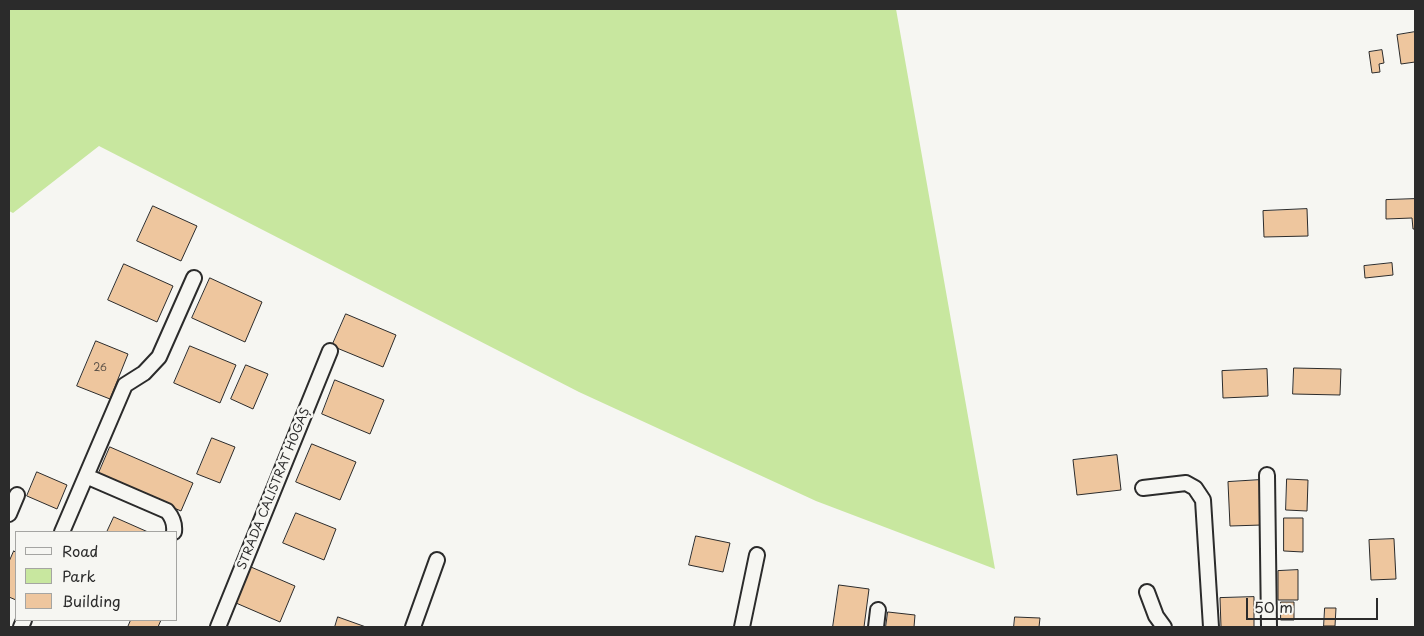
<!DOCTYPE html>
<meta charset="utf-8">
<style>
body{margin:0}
#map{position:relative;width:1424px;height:636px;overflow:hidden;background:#f6f6f2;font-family:"Playpen Sans",sans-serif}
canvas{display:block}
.frame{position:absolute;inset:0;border:10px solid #2b2b2b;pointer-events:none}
.legend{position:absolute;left:15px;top:531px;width:162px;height:90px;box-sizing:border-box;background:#f6f6f2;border:1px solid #a5a5a2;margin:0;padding:6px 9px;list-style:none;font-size:15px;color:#2b2b2b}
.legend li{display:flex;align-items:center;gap:10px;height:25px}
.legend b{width:25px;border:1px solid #a5a5a2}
.scale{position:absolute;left:1246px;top:598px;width:132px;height:22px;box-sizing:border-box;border:2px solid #2b2b2b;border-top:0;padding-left:6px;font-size:15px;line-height:18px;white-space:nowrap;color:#2b2b2b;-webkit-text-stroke:4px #f6f6f2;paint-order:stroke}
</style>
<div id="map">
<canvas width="1424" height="636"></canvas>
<div class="frame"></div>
<ul class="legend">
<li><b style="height:6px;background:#f6f6f2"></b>Road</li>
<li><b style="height:14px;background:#c8e79f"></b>Park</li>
<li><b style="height:14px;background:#eec69e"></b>Building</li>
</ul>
<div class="scale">50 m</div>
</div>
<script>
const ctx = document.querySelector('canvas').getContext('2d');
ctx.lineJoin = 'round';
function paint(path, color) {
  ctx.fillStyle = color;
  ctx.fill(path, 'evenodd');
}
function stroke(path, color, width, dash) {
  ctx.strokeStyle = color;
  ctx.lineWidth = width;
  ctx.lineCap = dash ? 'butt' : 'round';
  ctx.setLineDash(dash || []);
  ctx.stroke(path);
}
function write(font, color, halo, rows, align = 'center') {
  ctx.font = font + ' "Playpen Sans",sans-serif';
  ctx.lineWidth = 5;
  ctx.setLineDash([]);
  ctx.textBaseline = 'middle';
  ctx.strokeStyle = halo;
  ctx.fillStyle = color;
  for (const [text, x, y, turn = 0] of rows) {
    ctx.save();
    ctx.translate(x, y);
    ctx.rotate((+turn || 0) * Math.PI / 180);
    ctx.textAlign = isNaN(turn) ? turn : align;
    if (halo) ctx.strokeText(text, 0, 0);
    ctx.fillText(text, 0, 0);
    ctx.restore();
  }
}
paint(new Path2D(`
 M9,9H896L995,569L816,501L579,392L99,146L13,213L9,211Z`), '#c8e79f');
const building = new Path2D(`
 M1415,32V62L1401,64L1397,35Z
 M1382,50L1384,63L1379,64L1380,72L1372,73L1369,52Z
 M1415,199V229H1413L1412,218L1386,219V200Z
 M153,206L197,226L181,261L137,241Z
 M1307,209L1308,236L1264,237L1263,211Z
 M1392,263L1393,275L1365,278L1364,266Z
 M124,264L173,286L157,322L108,300Z
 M210,278L262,302L245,342L192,318Z
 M346,314L396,335L383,367L332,346Z
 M96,341L128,354L110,399L77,386Z
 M190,346L236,365L220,403L174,383Z
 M246,365L268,374L253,409L231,399Z
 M1294,368L1341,369L1340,395L1293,394Z
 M1267,369L1268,396L1223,398L1222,371Z
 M335,380L384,400L370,434L322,414Z
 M212,438L235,447L220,483L197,474Z
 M312,444L356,462L340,500L296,482Z
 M110,447L193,483L181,511L98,475Z
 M1117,455L1121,490L1077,495L1073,460Z
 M37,472L67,485L57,509L27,496Z
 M1287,479L1308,480L1307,511L1286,510Z
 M1260,480L1262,525L1230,526L1228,482Z
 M296,513L336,529L324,560L283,543Z
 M114,517L148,532H107Z
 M1284,518H1303V552L1284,551Z
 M696,536L730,543L723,572L689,565Z
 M1394,539L1396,579L1371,580L1369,540Z
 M14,551L16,553V600L9,597V562Z
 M251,567L295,586L280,622L236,603Z
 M1298,570V600H1278V571Z
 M839,585L869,589L864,627H833Z
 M1254,597V627H1221L1220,598Z
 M1281,602H1294V620H1281Z
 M1325,608H1336L1335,626H1324Z
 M888,612L915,615L914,627H886Z
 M338,617L366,627H335Z
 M1015,617L1040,618L1039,627H1014Z
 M131,620H161L158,627H128Z`);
paint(building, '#eec69e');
stroke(building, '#2b2b2b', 1);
const street = new Path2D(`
 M1267,475L1269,627
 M86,476L167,511C173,518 175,524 174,532
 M1143,488L1186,483L1195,488L1203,500L1211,627
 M9,514L17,495
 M62,532L125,385L144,373L159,357L194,278
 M1147,592L1156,616L1164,627
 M21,627L24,620
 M218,627L330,351
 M413,627L437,560
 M742,627L757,555
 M876,627L878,610`);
stroke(street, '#2b2b2b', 18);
stroke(street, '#f6f6f2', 14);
write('10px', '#5c5248', null, [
 ["26",100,368]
]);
write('12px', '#2b2b2b', '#f6f6f2', [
 ["STRADA CALISTRAT HOGAȘ",274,489,-68]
]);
</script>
